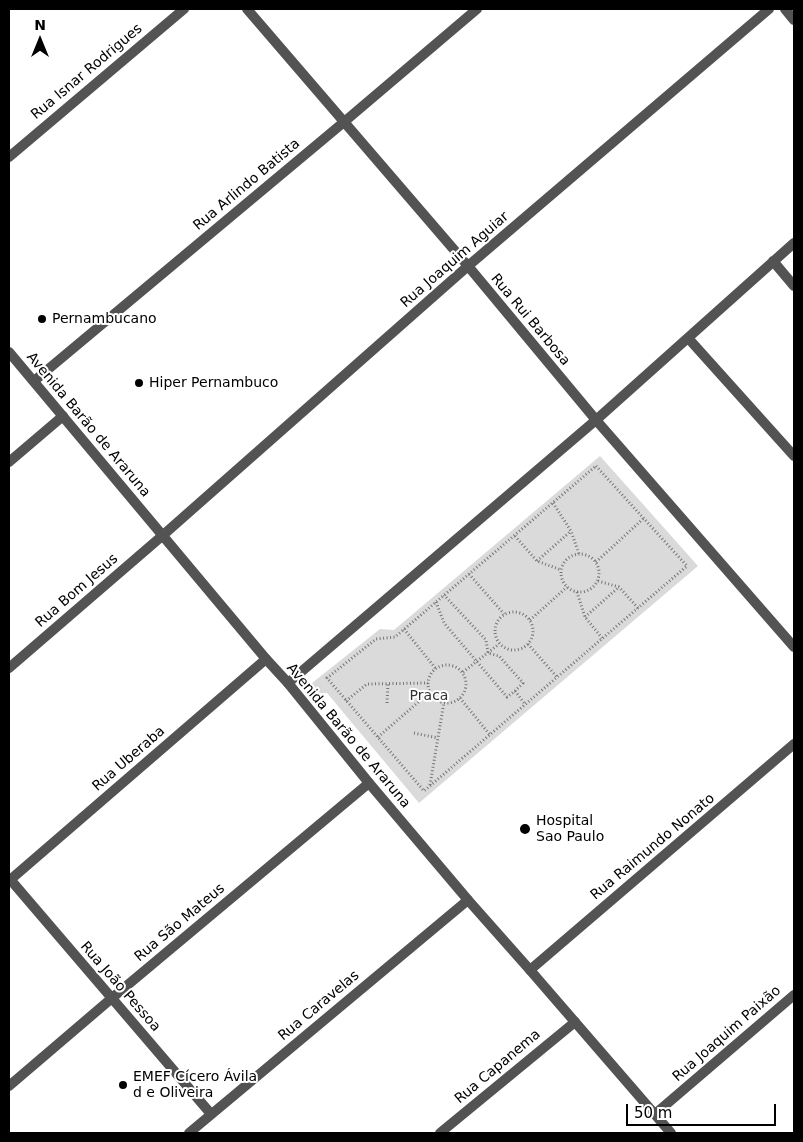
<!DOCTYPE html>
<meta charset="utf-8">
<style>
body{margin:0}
#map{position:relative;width:803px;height:1142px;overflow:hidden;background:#fff;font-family:"DejaVu Sans",sans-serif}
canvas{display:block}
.frame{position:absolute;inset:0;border:10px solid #000;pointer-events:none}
.north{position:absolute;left:15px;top:15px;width:50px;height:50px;-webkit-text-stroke:4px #fff;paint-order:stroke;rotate:0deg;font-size:14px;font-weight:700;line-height:20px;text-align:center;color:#000}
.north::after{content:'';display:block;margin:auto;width:18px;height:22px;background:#000;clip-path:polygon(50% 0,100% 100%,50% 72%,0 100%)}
.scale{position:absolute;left:626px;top:1104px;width:150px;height:22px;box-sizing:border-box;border:2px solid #000;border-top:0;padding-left:6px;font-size:15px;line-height:18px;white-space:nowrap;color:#000;-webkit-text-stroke:4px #fff;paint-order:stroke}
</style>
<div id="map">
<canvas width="803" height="1142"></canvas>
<div class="frame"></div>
<div class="north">N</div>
<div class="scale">50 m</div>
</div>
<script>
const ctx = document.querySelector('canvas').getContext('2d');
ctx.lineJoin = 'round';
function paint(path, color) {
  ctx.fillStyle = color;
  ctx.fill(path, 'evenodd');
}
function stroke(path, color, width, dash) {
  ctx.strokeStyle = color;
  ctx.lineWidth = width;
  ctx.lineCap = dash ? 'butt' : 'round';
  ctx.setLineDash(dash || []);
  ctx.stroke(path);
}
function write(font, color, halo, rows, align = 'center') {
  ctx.font = font + ' "DejaVu Sans",sans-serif';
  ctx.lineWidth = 4;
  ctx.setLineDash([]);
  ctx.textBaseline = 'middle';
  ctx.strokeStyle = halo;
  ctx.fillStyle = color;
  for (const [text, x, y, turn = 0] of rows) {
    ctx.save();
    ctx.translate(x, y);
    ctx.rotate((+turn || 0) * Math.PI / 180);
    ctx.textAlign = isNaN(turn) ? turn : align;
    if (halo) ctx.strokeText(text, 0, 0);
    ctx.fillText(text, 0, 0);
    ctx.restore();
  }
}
paint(new Path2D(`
 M600,456L698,566L419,803L327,693H319L312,683L380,629L394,630Z`), '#dadada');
stroke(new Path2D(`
 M596,466L687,566L424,791L327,678L376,639L395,637Z
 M553,503L571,531L579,554
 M515,536L537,561L561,570
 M561 573a19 19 0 1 1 38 0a19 19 0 1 1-38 0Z
 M537,561L571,531
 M596,562L644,518
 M469,574L504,614
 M598,581L619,587L638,608
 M577,592L585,617L602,638
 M436,602L444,623L507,697L515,691L523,683L499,656L488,653L486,640L444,595
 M495 631a19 19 0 1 1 38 0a19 19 0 1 1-38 0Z
 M585,617L619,587
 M530,620L567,587
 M404,629L436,669
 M528,644L557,677
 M428 684a19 19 0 1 1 38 0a19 19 0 1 1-38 0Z
 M463,672L499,644
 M515,691L525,704
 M460,698L490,735
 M346,701L367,684L428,683
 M387,703L388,684
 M414,733L438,738
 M378,737L430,692
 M430,785L444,702`), '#757575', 3, [1, 2.5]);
stroke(new Path2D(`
 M247,9L468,266L596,420L794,647
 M785,9L794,20
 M9,157L184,9
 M773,261L794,286
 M688,338L794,456
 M34,381L344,122L477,9
 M9,462L63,416
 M9,668L162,536L468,266L769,9
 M288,683L596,420L794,243
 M9,878L211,1114
 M10,880L266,659
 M530,970L794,744
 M9,1086L112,998L369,783
 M655,1114L794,995
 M189,1133L468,900
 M440,1133L575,1022`), '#535353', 10);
stroke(new Path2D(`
 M9,352L266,659L288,683L369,783L468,900L530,970L671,1133`), '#535353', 10);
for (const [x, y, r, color] of [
 [42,319,5,"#000"],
 [139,383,5,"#000"],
 [525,829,6,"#000"],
 [123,1085,5,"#000"]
]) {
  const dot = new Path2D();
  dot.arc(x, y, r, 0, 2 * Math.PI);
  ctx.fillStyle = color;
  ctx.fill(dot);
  stroke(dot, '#fff', 2);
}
write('14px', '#000', '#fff', [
 ["Rua Isnar Rodrigues",87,72,-40],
 ["Rua Arlindo Batista",247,185,-40],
 ["Rua Joaquim Aguiar",455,260,-41],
 ["Rua Rui Barbosa",530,320,50],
 ["Avenida Barão de Araruna",88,425,50],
 ["Rua Bom Jesus",77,591,-41],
 ["Avenida Barão de Araruna",348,736,50],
 ["Rua Uberaba",129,759,-41],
 ["Rua Raimundo Nonato",653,847,-40],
 ["Rua São Mateus",180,923,-40],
 ["Rua João Pessoa",120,987,49],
 ["Rua Caravelas",319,1006,-40],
 ["Rua Joaquim Paixão",727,1034,-41],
 ["Rua Capanema",498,1067,-40]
]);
write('14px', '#000', '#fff', [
 ["Pernambucano",52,319],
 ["Hiper Pernambuco",149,383],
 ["Hospital",536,821],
 ["Sao Paulo",536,837],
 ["EMEF Cícero Ávila",133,1077],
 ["d e Oliveira",133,1093]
], 'left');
write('14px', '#313131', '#fff', [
 ["Praca",429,696]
]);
</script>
